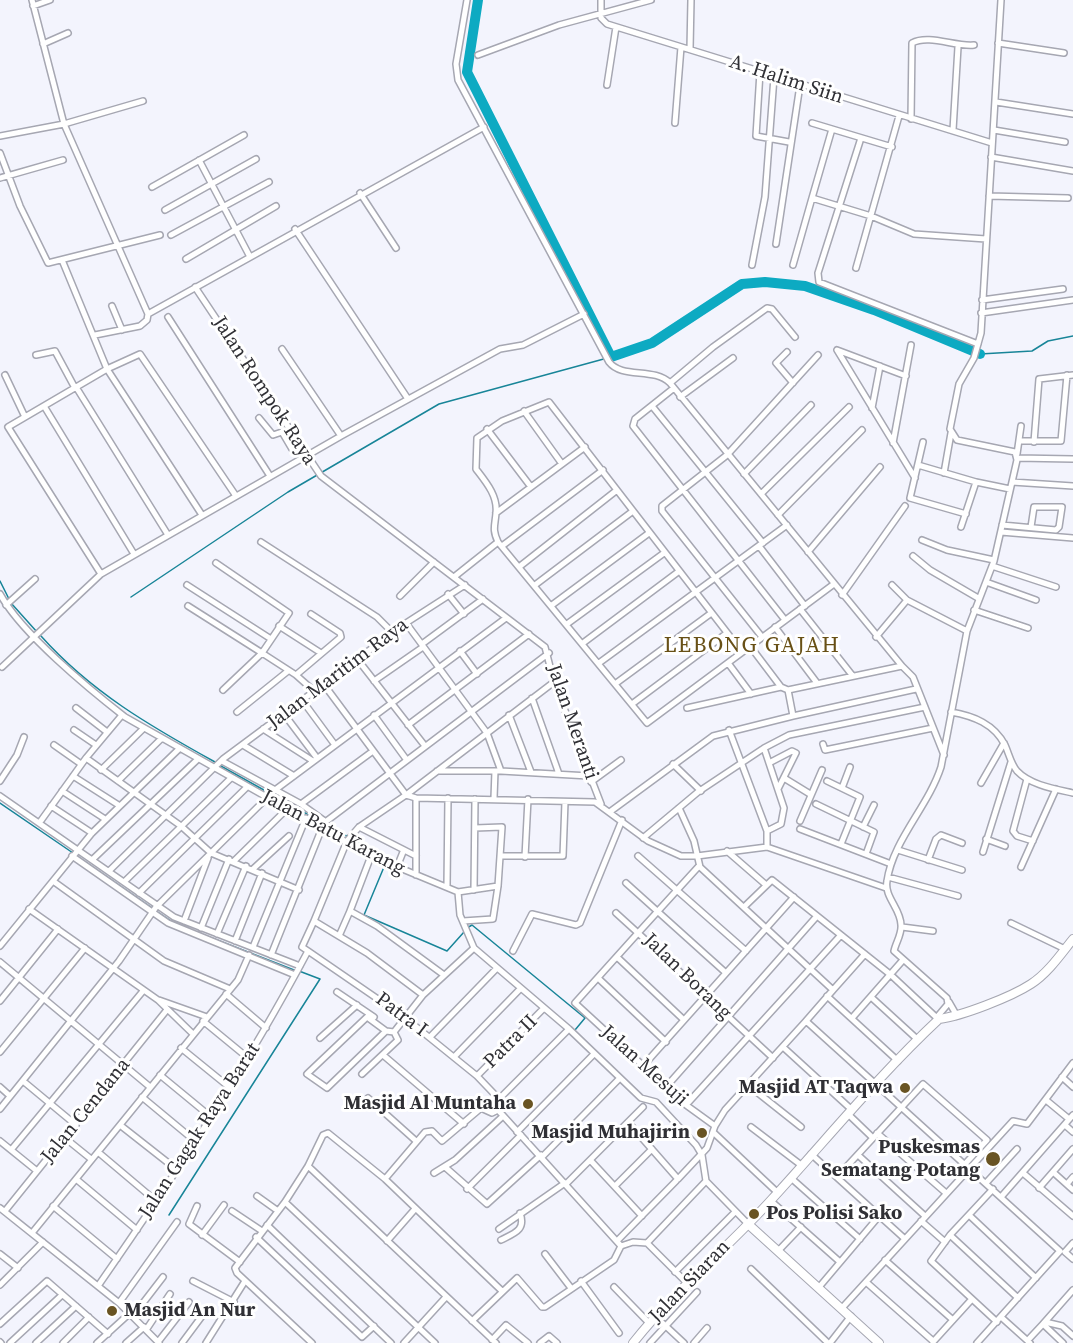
<!DOCTYPE html>
<style>
body{margin:0}
canvas{display:block;background:#f3f4fd}
</style>
<canvas width="1073" height="1343"></canvas>
<script>
const ctx = document.querySelector('canvas').getContext('2d');
ctx.lineJoin = 'round';
function stroke(path, color, width, dash) {
  ctx.strokeStyle = color;
  ctx.lineWidth = width;
  ctx.lineCap = dash ? 'butt' : 'round';
  ctx.setLineDash(dash || []);
  ctx.stroke(path);
}
function write(font, color, halo, rows, align = 'center') {
  ctx.font = font + ' "Source Serif 4",serif';
  ctx.lineWidth = 6;
  ctx.setLineDash([]);
  ctx.textBaseline = 'middle';
  ctx.strokeStyle = halo;
  ctx.fillStyle = color;
  for (const [text, x, y, turn = 0] of rows) {
    ctx.save();
    ctx.translate(x, y);
    ctx.rotate((+turn || 0) * Math.PI / 180);
    ctx.textAlign = isNaN(turn) ? turn : align;
    if (halo) ctx.strokeText(text, 0, 0);
    ctx.fillText(text, 0, 0);
    ctx.restore();
  }
}
stroke(new Path2D(`
 M980,354L1032,351L1048,341L1073,336
 M0,581L11,603L37,632
 M131,597L288,492L439,404L611,357
 M41,636C91,692 150,726 215,762
 M219,765L323,823
 M0,803L73,853
 M327,825L386,858
 M77,856L152,908
 M384,867L364,915L447,951L464,932
 M156,911L171,921
 M181,926L294,970
 M467,928L472,925L585,1018L575,1030
 M169,1215L320,979L299,971`), '#188598', 1.5);
stroke(new Path2D(`
 M478,0L467,72L611,357L652,343L742,284L765,282L805,286L874,310L980,354`), '#0daac2', 10);
const street = new Path2D(`
 M32,0L64,124L148,314L484,127
 M467,0L456,64L458,80L609,362C622,379 654,367 670,383
 M601,0V18L607,24L992,143
 M33,6L50,0
 M998,43L1064,53
 M43,44L68,33
 M690,49L691,0
 M478,55L559,25L651,0
 M760,72L756,136L789,142
 M607,85L616,27
 M996,102L1073,114
 M911,119L912,43C929,34 955,47 974,45
 M675,123L681,47
 M812,123L892,147
 M832,129L812,198L871,216L914,234L986,239
 M953,130L958,47
 M994,130L1065,142
 M0,136L64,124L143,101
 M861,138L818,273L819,282L978,344
 M0,153L20,206L48,263L160,235
 M991,157L1073,171
 M199,160L249,255
 M0,178L63,160
 M152,187L244,135
 M360,193L396,248
 M989,196L1068,198
 M165,210L256,159
 M295,229L408,399
 M171,235L269,182
 M776,244L800,85
 M186,259L276,206
 M62,260L107,369L202,515
 M752,265L765,197L774,77
 M793,265L812,198
 M856,268L899,116
 M195,287L321,476L545,647L554,682L601,804
 M982,300L1063,289
 M112,306L122,330
 M981,313L1073,300
 M168,317L270,476
 M95,335L140,326L147,320L148,314
 M795,337L772,309L767,308L713,347L670,383L902,666
 M787,352L776,363L793,383
 M36,355L55,351L75,388
 M5,375L25,417
 M906,376L837,350L915,478
 M76,387L168,535
 M674,388L635,419L633,426L785,620
 M680,397L733,358
 M44,406L134,554
 M652,406L763,543
 M872,408L880,366
 M524,411L562,464
 M259,418L273,435L282,432L292,449L299,446
 M487,429L531,487
 M341,436L500,349L523,345L584,314
 M1019,441H1061L1067,375
 M923,442L910,498L966,514
 M1034,442L1039,379L1073,375
 M893,443L911,345
 M1017,454L1021,426
 M1017,458L1073,459
 M918,465L976,482
 M944,473L951,433
 M744,474L811,405
 M1012,482L1073,486
 M761,494L849,407
 M496,513L585,447
 M778,515L862,430
 M1002,525L1056,530L1059,527L1062,507H1034L1031,527
 M961,527L976,482L1010,489
 M1001,532L1073,538
 M922,540L947,550L994,560
 M261,542L377,617L393,633
 M498,542C492,529 495,526 496,513C498,496 486,482 476,469L477,438L502,421L549,402L742,652
 M502,546L603,470
 M759,546L805,606
 M808,552L880,467
 M913,556L930,570L978,598
 M216,563L289,613L262,653L296,675L314,691
 M992,566L1056,587
 M519,567L617,490
 M101,574L341,436L282,349
 M454,577L498,542L647,723L834,584
 M986,582L1036,600
 M187,585L271,639
 M535,585L633,511
 M892,585L907,600L967,631
 M0,594C21,633 89,689 125,717L371,856L458,892L460,915L474,948L569,1029L641,1098L656,1102L696,1145L702,1155L706,1181L748,1224
 M448,594L464,614
 M842,595L905,506
 M400,596L434,562
 M6,605L35,579
 M552,605L649,533
 M188,606L262,653L223,690
 M800,609L852,675
 M974,610L1028,628
 M406,623L487,733L501,771
 M567,624L664,553
 M279,626L321,653
 M775,627L817,683
 M762,637L662,511V506L727,455L818,355
 M876,637L907,600
 M583,643L678,572
 M422,644L483,599
 M750,646L781,687L788,690L902,666L913,677L944,755
 M460,651L477,674
 M358,660L425,746
 M599,663L787,525
 M728,663L751,694
 M2,667L101,574L8,427L107,369L140,354L236,496
 M296,675L341,637L340,633L311,614
 M374,681L423,647
 M615,684L710,614
 M325,686L406,795L416,798L595,802L648,841L681,856H697L767,847L886,888
 M788,690L793,716L916,689
 M532,698L559,774
 M302,700L335,745
 M632,704L727,633
 M76,708L107,732
 M687,708L781,687
 M237,712L288,671
 M951,712C974,716 994,724 1005,745C1009,754 1011,764 1017,771C1030,785 1055,789 1073,793
 M284,714L317,758
 M374,715L406,759
 M509,715L531,772
 M408,725L529,634
 M263,729L313,761
 M74,730L96,745
 M729,730L767,831V847
 M823,744L825,750L933,728
 M54,745L81,764
 M243,745L294,776
 M764,748L784,808L781,824L767,831
 M86,758L181,826L211,853L299,890
 M222,761L301,804L326,822
 M769,763L792,751L796,753L778,789
 M673,764L701,791
 M101,770L144,728
 M437,771H501L589,776
 M73,776L120,806
 M784,778L810,794
 M1027,779L1013,831L1017,836L1033,841
 M0,781L17,755L24,737
 M118,781L162,738
 M827,781L860,797L841,844
 M591,782L621,760
 M981,783L1004,743
 M842,788L850,767
 M62,791L105,819
 M0,796L174,917L300,966
 M494,798L495,771
 M301,804L373,751
 M816,804L874,832L866,854
 M51,806L92,833
 M679,808L694,841L700,867L833,990L806,1021
 M611,811L713,736L793,716
 M800,821L822,770
 M40,822L86,758L122,715
 M359,827L416,856
 M863,827L874,805
 M800,829L891,864
 M643,838L698,792L764,748L789,735L925,707
 M986,839L1005,846
 M898,850L962,870
 M727,851L765,884
 M983,852L1011,762
 M72,856L168,923L295,975
 M371,856L350,911L377,926L444,975
 M500,856H563L565,802
 M638,856L746,951
 M525,857L528,799
 M93,859L198,759
 M928,860L936,839L941,835L962,843
 M234,861L287,809
 M699,866L638,933L773,1058
 M397,867L403,852
 M1021,867L1056,789
 M253,869L289,836
 M109,871L223,759L406,623L465,585
 M416,875V798
 M888,877L958,896
 M53,881L164,961L230,989
 M124,882L231,778
 M626,883L726,973
 M447,886L448,798
 M474,890L475,799
 M458,892L498,886
 M139,893L247,787
 M744,907L772,880L891,975L938,1019
 M29,909L158,1000L193,1034
 M616,913L638,933L575,1003L686,1105L715,1126
 M184,921L208,858
 M314,921L347,841L359,827L406,795L554,682
 M463,921L493,919L498,886L502,827L475,828
 M1011,923L1065,949
 M902,927L933,931
 M201,928L229,859
 M217,934L246,866
 M339,936L350,911
 M235,941L262,873
 M0,946L92,833L180,748
 M253,947L306,818
 M308,951L302,947L314,921L367,953L423,995
 M513,951L532,914L576,925L580,923L622,820
 M271,955L324,823L549,653
 M617,957L684,1020
 M0,962L150,1087
 M598,978L666,1042
 M833,990L865,954
 M337,992L374,1017
 M226,994L266,1028
 M827,996L898,1061
 M871,997L917,1039
 M159,1000L207,1017
 M0,1001L58,929
 M949,1002L957,1016
 M937,1017L948,1004L947,998L894,951C896,942 902,934 901,925C901,909 884,897 887,881C893,840 928,807 941,767L967,631L994,561L1017,460L1015,452L957,440L950,429L959,384L974,358L981,333L1001,0
 M852,1018L903,960
 M203,1021L248,1058
 M569,1029L499,1099L498,1110L621,1246L633,1242L647,1243L687,1283
 M386,1031L367,1017L307,1074L327,1088L386,1031L394,1032L423,995L474,948
 M430,1037L497,968
 M320,1038L357,1005
 M783,1047L852,1110
 M181,1048L229,1087
 M0,1052L85,948
 M383,1055L464,1124
 M454,1057L521,988
 M643,1066L794,897
 M362,1074L398,1040L394,1032
 M160,1075L211,1117
 M477,1076L544,1008
 M1062,1077L1073,1087
 M23,1081L76,1125
 M748,1085L801,1127
 M0,1087L10,1096
 M666,1087L817,916
 M142,1097L195,1141
 M368,1098L416,1141
 M1046,1100L1069,1119
 M686,1105L841,935
 M0,1109L119,961L156,907L275,790L506,618
 M848,1114L873,1138
 M628,1122L678,1179L707,1148L715,1126L725,1110L806,1021L1060,1251
 M120,1125L176,1169
 M1065,1125L1073,1132
 M751,1127L801,1165
 M517,1132L594,1054
 M713,1132L778,1193
 M877,1133L946,1193
 M65,1138L91,1159
 M0,1141L37,1171
 M11,1150L143,991
 M98,1152L156,1201
 M811,1154L905,1239
 M858,1155L925,1216
 M542,1157L619,1079
 M591,1161L642,1216
 M308,1166L496,1343
 M445,1167L487,1204L541,1155
 M1053,1172L1073,1190
 M434,1173L455,1160L502,1117
 M1023,1173L1073,1216
 M837,1177L923,1084L987,1140L965,1164
 M791,1178L860,1239
 M76,1179L137,1230
 M385,1179L425,1132L432,1131L442,1141L481,1108L492,1113L498,1110
 M986,1183L1017,1149
 M566,1184L643,1107
 M1067,1184L1073,1177
 M615,1186L652,1149
 M1039,1188L1073,1149
 M467,1189L521,1135
 M993,1189L950,1235L931,1261L997,1322
 M257,1196L278,1211
 M1001,1197L1073,1115
 M771,1201L840,1262
 M285,1202L435,1343
 M53,1206L117,1259
 M197,1206L189,1224L240,1262
 M0,1208L119,1303L159,1343
 M5,1211L166,1011
 M232,1211L262,1231
 M969,1215L1036,1278
 M921,1221L945,1242
 M267,1225L391,1343
 M499,1229L565,1183
 M32,1233L238,980L249,955
 M202,1235L224,1205
 M950,1235L1018,1298
 M256,1237L362,1337L374,1326
 M501,1240C515,1233 526,1230 520,1213
 M387,1241L415,1209
 M617,1241L676,1181
 M647,1243L706,1181
 M779,1250L801,1227
 M1065,1252L1073,1243
 M1065,1252L1073,1259
 M0,1254L18,1268
 M545,1254L571,1288
 M885,1260L953,1320
 M751,1269L828,1343
 M675,1272L735,1212
 M193,1281L234,1302
 M581,1281L619,1333
 M866,1282L933,1341
 M0,1285L43,1242
 M98,1286C173,1178 246,1068 308,951L404,1017L477,1076L499,1099
 M820,1286L880,1215
 M614,1287L649,1323
 M119,1303L177,1222
 M842,1308L1013,1121L1027,1124L1073,1063
 M133,1316L163,1277
 M656,1317L684,1343
 M1001,1317L1030,1343
 M472,1321L517,1278L542,1307H545L614,1260L621,1246
 M1045,1322L1062,1326L1073,1336
 M0,1324L47,1281L108,1334
 M146,1330L170,1294
 M492,1340L506,1325L528,1343
 M1028,1340L1043,1324
 M0,1342L1,1343
 M158,1342L189,1302
 M933,1342L972,1299
 M10,1343L62,1295
 M36,1343L76,1306
 M63,1343L89,1317
 M97,1343L130,1313
 M126,1343L144,1327
 M182,1343L205,1312
 M206,1343L245,1281
 M312,1343L237,1273L235,1268L285,1202L308,1166L323,1135L328,1133L385,1179L502,1291
 M404,1343L446,1297
 M540,1343L549,1336L557,1343
 M650,1343L697,1292
 M694,1343L707,1328
 M830,1343L851,1316
 M977,1343L1060,1251
 M1063,1343L1043,1324L1073,1290`);
const secondary = new Path2D(`
 M748,1224L879,1343
 M633,1343C675,1290 727,1249 772,1199C827,1139 879,1075 939,1019C962,1016 1011,997 1031,984C1048,973 1061,954 1073,939`);
stroke(street, '#a6a7b2', 8);
stroke(secondary, '#a6a7b2', 10);
stroke(street, '#fff', 5);
stroke(secondary, '#fff', 8);
for (const [x, y, r, color] of [
 [905,1088,6,"#695423"],
 [528,1104,6,"#695423"],
 [702,1133,6,"#695423"],
 [993,1159,8,"#695423"],
 [754,1214,6,"#695423"],
 [112,1311,6,"#695423"]
]) {
  const dot = new Path2D();
  dot.arc(x, y, r, 0, 2 * Math.PI);
  ctx.fillStyle = color;
  ctx.fill(dot);
  stroke(dot, '#fff', 2);
}
write('20px', '#303035', '#fff', [
 ["A. Halim Siin",786,80,18],
 ["Jalan Rompok Raya",264,391,57],
 ["Jalan Maritim Raya",338,674,-37],
 ["Jalan Meranti",572,722,71],
 ["Jalan Batu Karang",333,833,28],
 ["Jalan Borang",687,977,44],
 ["Patra I",401,1015,37],
 ["Patra II",511,1042,-45],
 ["Jalan Mesuji",644,1066,42],
 ["Jalan Cendana",86,1111,-51],
 ["Jalan Gagak Raya Barat",200,1131,-57],
 ["Jalan Siaran",690,1282,-46]
]);
write('bold 20px', '#303035', '#fff', [
 ["Masjid AT Taqwa",893,1088],
 ["Masjid Al Muntaha",516,1104],
 ["Masjid Muhajirin",690,1133],
 ["Puskesmas",980,1148],
 ["Sematang Potang",980,1171],
 ["Pos Polisi Sako",766,1214,"left"],
 ["Masjid An Nur",124,1311,"left"]
], 'right');
ctx.letterSpacing = '1.5px';
write('22px', '#685016', '#fff', [
 ["LEBONG GAJAH",752,646]
]);
ctx.letterSpacing = '0px';
</script>
